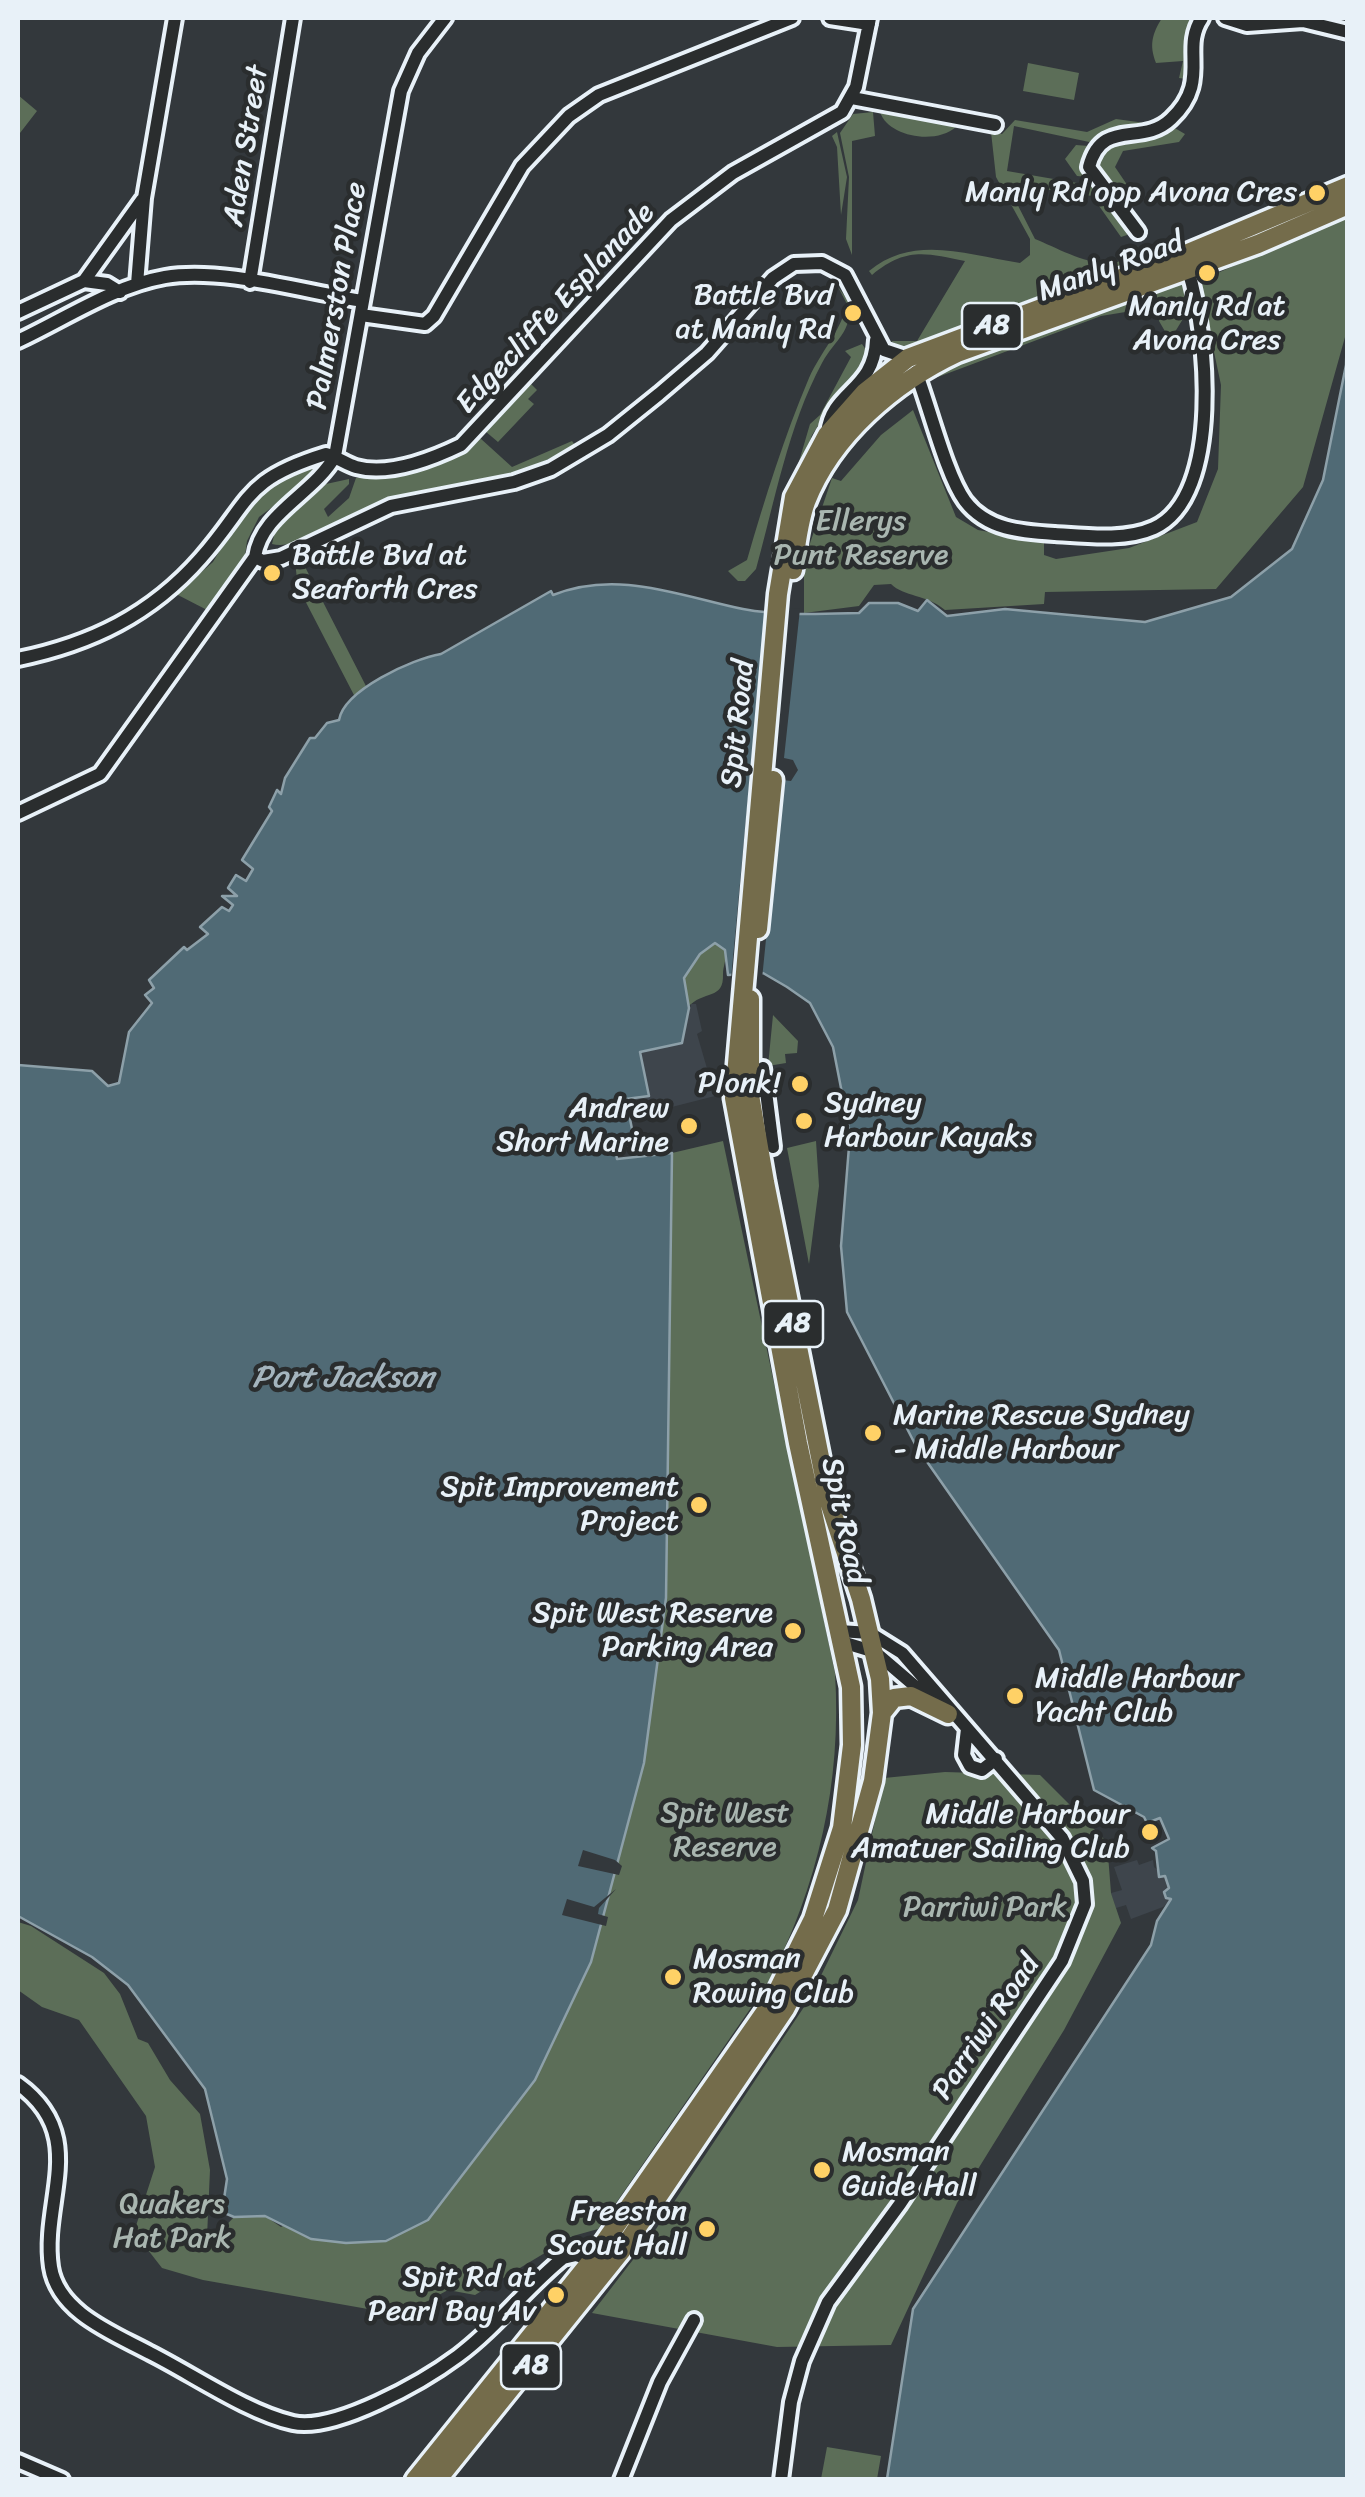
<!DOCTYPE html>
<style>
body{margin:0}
#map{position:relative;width:1365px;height:2497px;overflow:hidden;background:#33383c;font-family:Sriracha,sans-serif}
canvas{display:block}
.frame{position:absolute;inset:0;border:20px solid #e8f1f8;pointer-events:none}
</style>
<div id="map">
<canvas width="1365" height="2497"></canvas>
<div class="frame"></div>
</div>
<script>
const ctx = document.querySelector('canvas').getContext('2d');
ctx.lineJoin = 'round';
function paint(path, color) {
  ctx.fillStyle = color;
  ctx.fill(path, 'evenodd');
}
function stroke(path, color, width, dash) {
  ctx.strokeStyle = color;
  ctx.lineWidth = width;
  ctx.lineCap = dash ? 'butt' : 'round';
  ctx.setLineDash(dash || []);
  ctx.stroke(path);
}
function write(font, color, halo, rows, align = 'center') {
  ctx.font = font + ' Sriracha,sans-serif';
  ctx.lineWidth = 9;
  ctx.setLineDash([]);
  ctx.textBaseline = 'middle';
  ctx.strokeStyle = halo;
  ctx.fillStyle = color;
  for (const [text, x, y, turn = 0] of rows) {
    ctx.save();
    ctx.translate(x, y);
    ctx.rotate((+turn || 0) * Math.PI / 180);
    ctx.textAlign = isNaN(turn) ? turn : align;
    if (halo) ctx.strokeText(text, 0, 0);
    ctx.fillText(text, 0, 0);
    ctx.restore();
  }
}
paint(new Path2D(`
 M691,1004H696L702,1031L697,1034L715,1096L660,1110L644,1111L642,1103L627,1106L626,1099L640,1096V1052L682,1043Z
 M1137,1860L1139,1865L1153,1860L1154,1867L1165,1876L1170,1889L1164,1893L1171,1900L1163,1907L1131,1919L1126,1905L1116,1908L1111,1893L1122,1890L1114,1867Z`), '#3e454c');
paint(new Path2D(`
 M1162,18H1192L1186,79L1179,78L1183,61L1156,63C1149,45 1152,34 1162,18Z
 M1028,63L1079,73L1074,100L1023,91Z
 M18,95L37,111L20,133L18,131Z
 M885,108L956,121V127C936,145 888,137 880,112Z
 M873,112L875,136L852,141V255L846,239L849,177L840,133L853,114Z
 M1116,119L1145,123L1094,143L1014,126L1007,171L1083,184L1096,183L1126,224L1127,235L1121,237L1092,196L1007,184L1035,239C1065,251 1117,283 1136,246L1146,250L1182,238L1180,245L976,319L908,351L891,341H917L965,261C925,253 906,247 872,275L869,271C914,234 967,255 1020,263L1030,255V239L996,177L991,132L1002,134L1015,120L1087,132Z
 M1173,127L1185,134L1179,142L1123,151L1115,167L1134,195L1125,199L1103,174L1096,158L1105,145Z
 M837,132L847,177L841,215L837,147L832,136Z
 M1076,145L1089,146L1088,177L1077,176L1065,159Z
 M1347,217V330L1303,487L1216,589L1045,592L1044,604L945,610C926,594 904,597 891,584L874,585L859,606L804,613V561L832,478L841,481L881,435L913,410L956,517L978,530L1044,542V555L1056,559L1129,548L1197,522L1218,469L1221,385L1199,281Z
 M1185,279L1189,309L1170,340L1159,321L1162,306L1101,316L938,377L936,369Z
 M838,287L850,303C851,334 836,338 822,363C788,426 775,501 756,569L745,581H738L728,571L747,560C765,498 784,437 809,378C821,351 840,333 847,304Z
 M862,344L869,354L870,367L829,409L812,435L776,540L810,424L820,415L851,357L845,351Z
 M529,382L537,390L528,399L534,404L498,442L485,431Z
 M480,438L512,467L572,441L575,445C502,488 418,500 338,525C318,532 292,549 272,544L275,531L326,484L349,479V484L324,509L328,517L349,498L356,478L418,471L466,451Z
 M316,466L307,481L259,517L247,541L244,563L209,611L176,594L213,562L245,507L265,489Z
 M301,559L367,688L355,697L298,587L295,562Z
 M715,943L725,950C727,960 723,966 723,974C724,1001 704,989 687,1008L684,978L704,950Z
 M773,1015L798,1041L797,1053L785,1054L786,1063L768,1066Z
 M723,1141L835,1673C842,1782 818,1886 768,1983L598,2229L573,2236L475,2295L448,2290L402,2315L203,2280L162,2268L134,2232L155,2167L146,2116L79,2020L42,2007L18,1990V1922L31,1926L104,1973L120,1994L138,2039L148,2043L170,2080L200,2114L210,2170L207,2237L216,2236L234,2217L265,2216L281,2227L535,2080L591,1962L644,1763L666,1598L670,1161L672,1153Z
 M816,1141L819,1186L809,1264L787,1148Z
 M945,1772L1040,1775L1107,1842L1111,1893L1121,1923L1064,2030L957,2203L891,2345L777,2347L592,2313L652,2235L810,1998L858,1900L884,1778Z
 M827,2447L881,2456L877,2479H821Z`), '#5c6e58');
const water = new Path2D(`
 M1347,332V2479H887L913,2309L1151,1945L1157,1921L1171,1899L1166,1898L1164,1892L1169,1888L1165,1876L1159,1877L1156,1851L1152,1848L1169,1839L1160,1818L1147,1823L1144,1817L1094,1790L1059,1650L916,1446L847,1312L841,1246L850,1134L833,1047L810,1003L787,987L763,973L728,975L725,950L715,943L700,954L684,978L689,1008L682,1043L640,1052L649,1096L626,1099L635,1144L615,1148L617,1159L672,1153L666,1598L644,1763L591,1962L535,2080L428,2220L386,2241L346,2243L311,2239L265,2216L234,2217L222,2212L227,2179L205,2089L128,1985L92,1957L18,1916V1065L92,1071L108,1086L119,1083L129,1032L152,1003L145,995L154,988L149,980L184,947L187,950L208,934L200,927L222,907L229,911L233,905L222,896H237L228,888L236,875L246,881L253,869L242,860L272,811L269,807L277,790L281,794L285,778L310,738H315L327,723L339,720C344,690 412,659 441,654L551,591L553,595C617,569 680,596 743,609C780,616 821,614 859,613L869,603H898L918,611L927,600L947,616L1005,609L1145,622L1231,597L1292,549L1323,480L1346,365Z`);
paint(water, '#506a75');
stroke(water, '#8da0a9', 2.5);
paint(new Path2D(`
 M766,606L800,609L784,758L793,760L798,770L791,781L782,780L762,979H731Z
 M583,1850L615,1860L622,1866L619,1875L578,1866Z
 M616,1889L599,1908L598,1914L608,1917L606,1926L562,1915L567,1899L594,1907Z`), '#33383c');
const minor = new Path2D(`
 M830,18L869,24
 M1225,18L1247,25L1303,21L1348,32
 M852,98L995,125
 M1138,232L1089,167C1102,117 1142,147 1171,119C1212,80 1180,50 1202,18
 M84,281L107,284L120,292
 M250,282L293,18
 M137,284L144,198L175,18
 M18,312L84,281L142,200
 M361,315L425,324L434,316L522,166L569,116L599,95L792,18
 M18,341C65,319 114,286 165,277C222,267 305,292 363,301
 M916,372C929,405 946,475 965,501C987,530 1022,532 1055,534C1086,536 1125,541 1154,528C1224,496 1207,330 1188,270
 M827,433C832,390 874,391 876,340
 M255,557L263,561L281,558L391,506L514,482L551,469L608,435L659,394L707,353L773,278L794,264L822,263L845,275L884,350L908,358
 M18,659C91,644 151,615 201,558C252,500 242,480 326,454C337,457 346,464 356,467C388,476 432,459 461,445L671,220L733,173L842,112L856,87L870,18
 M18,813L100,774L255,557C261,513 314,494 335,456L401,91L418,53L445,18
 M763,1068L773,1147
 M842,1642L875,1652L930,1699
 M967,1729L964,1755L970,1766L982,1770L996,1759
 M18,2084C90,2136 41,2200 51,2267C58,2313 115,2334 150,2353C192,2374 248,2413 293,2423C335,2432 423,2382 458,2356C496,2328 526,2288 563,2258L576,2255L592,2260
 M18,2461L62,2480
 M621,2480L660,2382L694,2320
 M781,2480L791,2402L802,2361L828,2302L900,2204L1062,1961L1085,1904L1083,1881L1062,1838L902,1653L870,1633L839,1631`);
const highway = new Path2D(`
 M793,570C796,548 798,524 806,502C832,435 895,382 957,353L1258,244L1348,205
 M758,929L773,780
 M882,1713L894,1698L911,1696L948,1714
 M415,2480L592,2260L772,2002L813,1919L842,1828L852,1745L851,1687L798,1443L734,1098L778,594L794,497L827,435L865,392L908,358L1183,255L1348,186
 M437,2480L622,2250L785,2009L837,1910L873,1781L882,1713L880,1679L861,1599L829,1502L765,1182L750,1095V999`);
stroke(minor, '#e8f1f8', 20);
stroke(highway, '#e8f1f8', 25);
stroke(minor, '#2a2d2e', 12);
stroke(highway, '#746c4b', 18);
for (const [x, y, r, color] of [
 [1317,193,10,"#ffd166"],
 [1207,273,10,"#ffd166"],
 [853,313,10,"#ffd166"],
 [272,573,10,"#ffd166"],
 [800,1084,10,"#ffd166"],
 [804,1121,10,"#ffd166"],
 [689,1126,10,"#ffd166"],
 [873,1433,10,"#ffd166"],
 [699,1505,10,"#ffd166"],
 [793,1631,10,"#ffd166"],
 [1015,1696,10,"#ffd166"],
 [1150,1832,10,"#ffd166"],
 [673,1977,10,"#ffd166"],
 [822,2170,10,"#ffd166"],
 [707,2229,10,"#ffd166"],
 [556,2295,10,"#ffd166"]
]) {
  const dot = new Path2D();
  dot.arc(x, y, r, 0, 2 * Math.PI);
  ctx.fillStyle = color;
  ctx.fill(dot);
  stroke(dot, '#2a2d2e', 4);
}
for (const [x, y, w] of [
 [992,326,60],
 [793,1324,60],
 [531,2366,60]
]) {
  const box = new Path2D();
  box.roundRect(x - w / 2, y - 23, w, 46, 8);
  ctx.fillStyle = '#2a2d2e';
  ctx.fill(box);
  stroke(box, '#e8f1f8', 2.5);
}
write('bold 28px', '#e8f1f8', null, [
 ["A8",992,326],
 ["A8",793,1324],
 ["A8",531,2366]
]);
write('30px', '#e8f1f8', '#2a2d2e', [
 ["Aden Street",247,146,-81],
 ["Manly Road",1111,268,-20],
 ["Palmerston Place",338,296,-80],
 ["Edgecliffe Esplanade",556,309,-47],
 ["Spit Road",739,724,-84],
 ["Spit Road",843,1521,78],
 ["Parriwi Road",987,2028,-56]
]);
write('30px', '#e8f1f8', '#2a2d2e', [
 ["Manly Rd opp Avona Cres",1297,193],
 ["Battle Bvd",833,296],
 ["at Manly Rd",833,330],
 ["Manly Rd at",1207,307,"center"],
 ["Avona Cres",1207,341,"center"],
 ["Battle Bvd at",292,556,"left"],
 ["Seaforth Cres",292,590,"left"],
 ["Plonk!",780,1084],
 ["Sydney",824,1104,"left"],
 ["Harbour Kayaks",824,1138,"left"],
 ["Andrew",669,1109],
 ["Short Marine",669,1143],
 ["Marine Rescue Sydney",893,1416,"left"],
 ["- Middle Harbour",893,1450,"left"],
 ["Spit Improvement",679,1488],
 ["Project",679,1522],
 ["Spit West Reserve",773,1614],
 ["Parking Area",773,1648],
 ["Middle Harbour",1035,1679,"left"],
 ["Yacht Club",1035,1713,"left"],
 ["Middle Harbour",1130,1815],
 ["Amatuer Sailing Club",1130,1849],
 ["Mosman",693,1960,"left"],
 ["Rowing Club",693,1994,"left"],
 ["Mosman",842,2153,"left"],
 ["Guide Hall",842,2187,"left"],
 ["Freeston",687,2212],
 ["Scout Hall",687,2246],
 ["Spit Rd at",536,2278],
 ["Pearl Bay Av",536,2312]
], 'right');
write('30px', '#a9b6b0', '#2a2d2e', [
 ["Ellerys",861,522],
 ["Punt Reserve",861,556],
 ["Spit West",725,1814],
 ["Reserve",725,1848],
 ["Parriwi Park",985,1908],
 ["Quakers",172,2205],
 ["Hat Park",172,2239]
]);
write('italic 32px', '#a4b4bd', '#2a2d2e', [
 ["Port Jackson",343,1379]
]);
</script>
